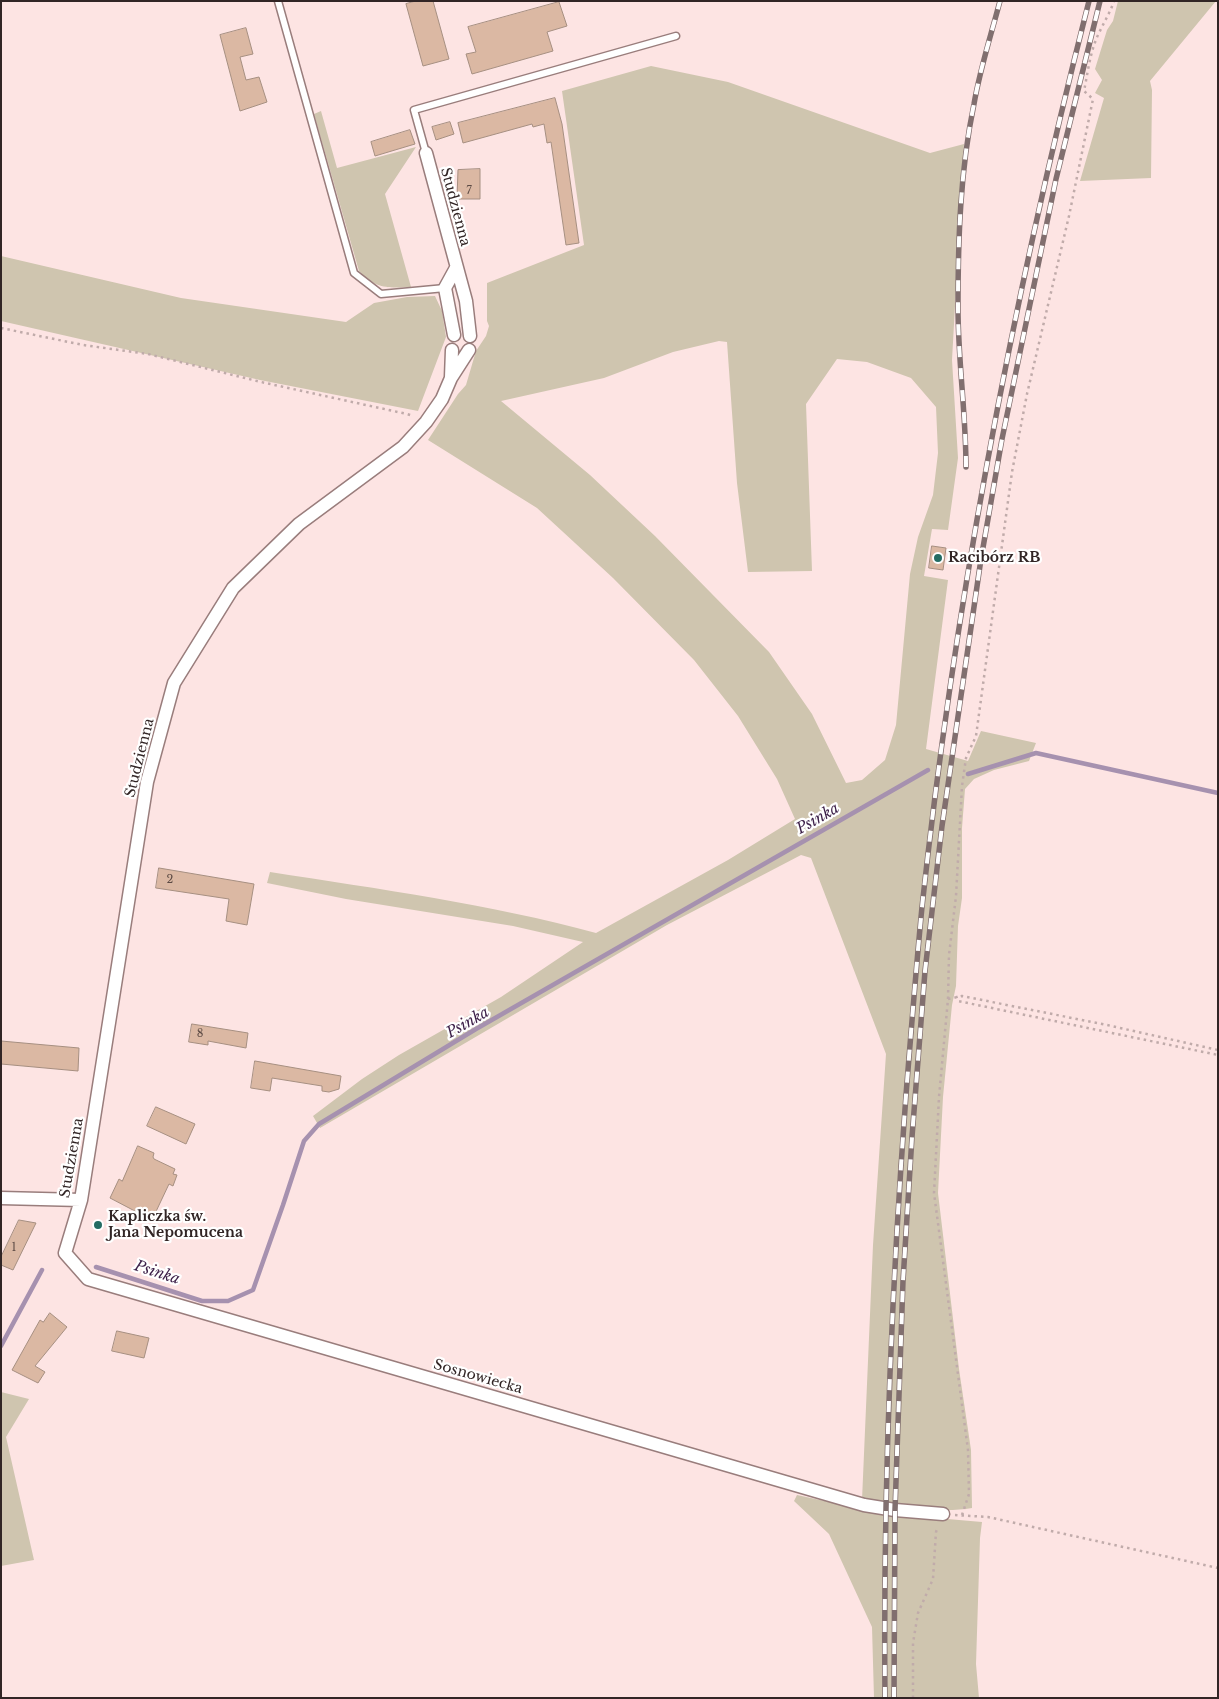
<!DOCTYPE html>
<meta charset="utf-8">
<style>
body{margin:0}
#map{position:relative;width:1219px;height:1699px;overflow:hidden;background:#fde4e3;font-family:"Libre Baskerville",serif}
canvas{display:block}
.frame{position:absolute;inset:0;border:2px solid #312525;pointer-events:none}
</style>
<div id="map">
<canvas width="1219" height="1699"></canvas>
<div class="frame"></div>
</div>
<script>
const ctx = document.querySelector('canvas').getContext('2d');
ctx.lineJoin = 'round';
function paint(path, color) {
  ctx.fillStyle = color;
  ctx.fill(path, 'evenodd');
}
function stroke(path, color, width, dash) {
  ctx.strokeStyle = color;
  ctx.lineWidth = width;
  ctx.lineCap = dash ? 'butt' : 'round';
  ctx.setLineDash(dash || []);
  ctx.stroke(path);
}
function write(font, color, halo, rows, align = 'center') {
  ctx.font = font + ' "Libre Baskerville",serif';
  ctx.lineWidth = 4.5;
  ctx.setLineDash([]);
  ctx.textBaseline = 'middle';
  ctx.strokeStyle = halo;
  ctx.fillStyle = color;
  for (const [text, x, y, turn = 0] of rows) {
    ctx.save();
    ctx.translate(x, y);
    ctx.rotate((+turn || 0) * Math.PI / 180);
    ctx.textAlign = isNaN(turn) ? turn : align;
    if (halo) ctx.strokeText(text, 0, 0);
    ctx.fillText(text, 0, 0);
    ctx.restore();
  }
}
paint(new Path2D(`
 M1118,1H1216L1150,81L1152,90L1151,178L1080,181L1104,98L1095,93L1102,80L1095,69L1107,30L1113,21Z
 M651,66L728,82L930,153L964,144L952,360L958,458L948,530L932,529L924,576L948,580L926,749L968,761L981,731L1036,743L1029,761L994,770L974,779L965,789L962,828V898L958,926L956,986L952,1005L943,1097L938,1193L959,1369L971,1450L972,1508C936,1514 898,1505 862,1500L873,1245L886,1054L811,858L801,855L667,925L320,1128L313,1116L362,1079L399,1055L501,997L583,942L513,926L346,899L267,883L270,872C379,889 490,904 596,933L728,860L795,819L777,779L738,716L694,660L613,578L537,508L428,440L458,394L466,385L476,351L486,336L489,326L487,321V283L584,245L562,91ZM719,341L727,342L737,483L748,572L812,571L806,404L837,359L867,362L911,378L936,407L938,453L933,495L918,537L910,574L896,725L885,760L862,780L846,783L812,714L769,652L655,536L590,475L501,401L604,378L673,352Z
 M321,111L337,168L416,147L385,194L411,287C387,288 376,289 359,271L314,114Z
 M1,256L181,298L346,322L374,303L407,297L435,296L442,311L446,337L418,411L260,380L1,321Z
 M1,1392L29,1399L6,1437L34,1560L1,1566Z
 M797,1495L857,1508L936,1518L982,1522L980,1538L976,1664L979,1698H874L872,1627L829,1534L794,1501Z`), '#cfc5af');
stroke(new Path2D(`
 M968,774L1036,753L1218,793
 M96,1267L202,1301H228L253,1290L283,1205L304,1141L319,1124L476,1029L928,770
 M1,1346L42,1270`), '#a691af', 4.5);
const building = new Path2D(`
 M416,1H433L449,59L423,66L406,4Z
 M559,2L567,26L547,32L553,51L472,74L466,54L476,52L468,27Z
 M246,28L253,54L240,57L246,80L259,77L267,102L240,111L220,35Z
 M555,98L562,124L579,243L566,245L551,142L547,143L544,124L533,127L532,124L463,143L458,123Z
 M450,122L454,134L436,140L432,127Z
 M410,130L415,144L375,156L371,142Z
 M480,169V199H457L458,170Z
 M932,546L946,548L943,570L929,568Z
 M159,868L254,884L247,925L226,921L229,899L156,888Z
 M192,1024L248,1033L246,1048L208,1041V1045L189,1042Z
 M1,1041L79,1048L78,1071L1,1064Z
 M255,1061L341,1076L339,1089L329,1092L322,1091V1086L272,1078L270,1091L251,1088Z
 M156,1107L195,1124L186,1144L147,1126Z
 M138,1146L154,1153L153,1157L154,1159L175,1169L173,1174L177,1175L173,1186L169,1184L152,1220L110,1198L119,1179L122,1181Z
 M19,1220L36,1223L13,1270L1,1265V1257Z
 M50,1313L67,1327L35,1366L45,1372L38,1383L12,1370L40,1320L43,1322Z
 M117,1331L149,1338L144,1358L112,1351Z`);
paint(building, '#dbb8a3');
stroke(building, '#a68f81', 1);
const service = new Path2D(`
 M278,1L354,273L381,294L445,288
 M426,153L414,110L676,36`);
const minor = new Path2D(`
 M426,153L466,301L470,336
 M454,335L445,288L456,268
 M469,350L451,378L442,399L426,422L403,447L299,524L233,588L174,683L147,782L81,1200L65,1253L88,1279L864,1505L895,1510L943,1514
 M451,377L452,350
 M1,1198L81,1200`);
stroke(service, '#997d7c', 9);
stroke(minor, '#997d7c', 15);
stroke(new Path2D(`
 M1,328L83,345L148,354L261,382L407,414L413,416
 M956,996L958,1001L1218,1055
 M948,999L962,996L1107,1025L1218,1050
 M955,1515L988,1517L1218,1568
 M962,1515L969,1494L968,1450L934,1193L939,1097L948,999L949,955L956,896L962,786L966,758L976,736L1012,472L1027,394L1069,216L1093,99L1084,91C1088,72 1090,51 1099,33C1104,22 1110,13 1114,1
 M913,1698V1643L918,1613L933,1579L936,1532L938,1527`), '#c0abaa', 2.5, [2.5, 4]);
stroke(service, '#fff', 6);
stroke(minor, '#fff', 12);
const rail = new Path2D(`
 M966,467C966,414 958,361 958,308C958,240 960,171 974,104C980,69 991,35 1000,1
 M885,1698C883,1497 891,1296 906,1095C911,1032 916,969 922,907C955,601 1013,299 1089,1
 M894,1698L895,1510L903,1281L912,1137L925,971L942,826L981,559L1002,439L1056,179L1100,1`);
stroke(rail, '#816f6f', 5.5);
stroke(rail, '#fff', 4, [11]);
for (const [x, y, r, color] of [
 [938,558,5,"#246c63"],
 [98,1225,5,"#246c63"]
]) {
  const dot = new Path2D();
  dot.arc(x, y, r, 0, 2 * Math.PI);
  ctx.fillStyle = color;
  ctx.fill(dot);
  stroke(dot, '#fff', 2);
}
write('11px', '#5c4a44', null, [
 ["7",469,191],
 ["2",170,880],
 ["8",200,1034],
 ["1",14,1248]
]);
write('14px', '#312525', '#fff', [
 ["Studzienna",455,207,75],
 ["Studzienna",140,758,-76],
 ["Studzienna",72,1158,-80],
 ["Sosnowiecka",478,1377,16]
]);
write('bold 14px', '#312525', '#fff', [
 ["Racibórz RB",948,558],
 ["Kapliczka św.",108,1217],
 ["Jana Nepomucena",108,1233]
], 'left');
write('italic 15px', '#3c1f48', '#fff', [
 ["Psinka",818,819,-30],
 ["Psinka",468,1023,-30],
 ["Psinka",157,1273,18]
]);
</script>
